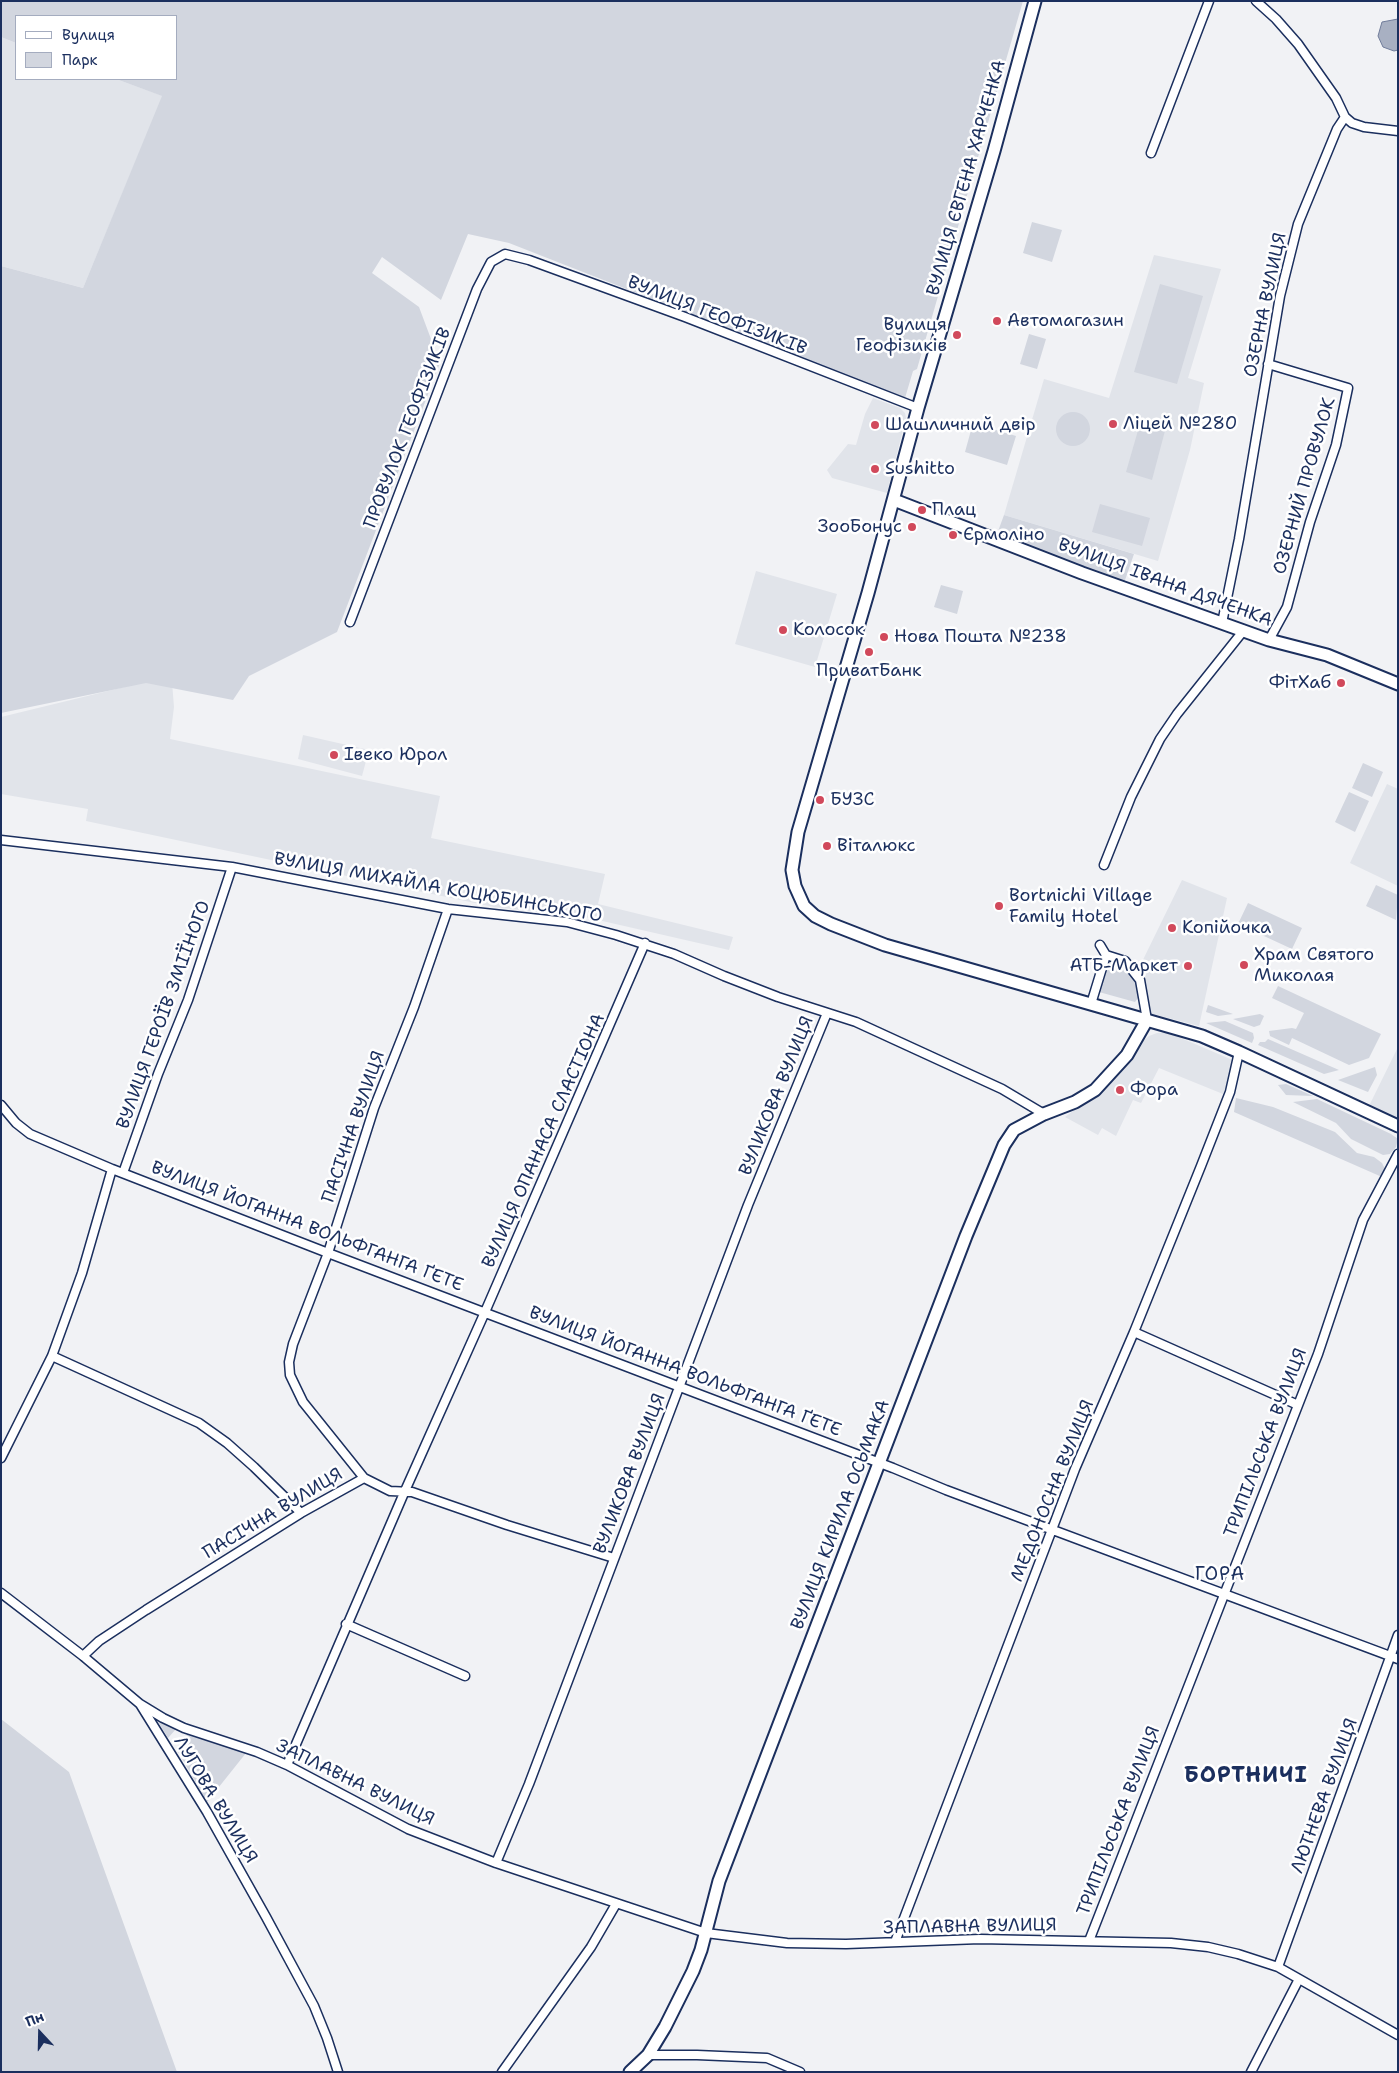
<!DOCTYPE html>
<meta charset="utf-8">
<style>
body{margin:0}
#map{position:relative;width:1399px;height:2073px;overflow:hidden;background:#f1f2f5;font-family:"Shantell Sans",sans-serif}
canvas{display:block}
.frame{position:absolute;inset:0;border:2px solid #1b2f5e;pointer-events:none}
.legend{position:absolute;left:15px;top:15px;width:162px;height:65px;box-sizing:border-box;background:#fff;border:1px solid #a4acbf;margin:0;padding:6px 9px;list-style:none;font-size:15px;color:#1b2f5e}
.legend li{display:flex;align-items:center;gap:10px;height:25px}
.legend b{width:25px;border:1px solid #a4acbf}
.north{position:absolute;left:15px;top:2008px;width:50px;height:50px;-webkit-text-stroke:4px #fff;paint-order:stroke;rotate:339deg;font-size:14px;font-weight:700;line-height:20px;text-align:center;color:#1b2f5e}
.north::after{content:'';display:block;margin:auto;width:18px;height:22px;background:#1b2f5e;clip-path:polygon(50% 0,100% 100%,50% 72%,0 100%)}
</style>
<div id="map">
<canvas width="1399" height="2073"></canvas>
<div class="frame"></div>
<ul class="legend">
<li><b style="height:6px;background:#fff"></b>Вулиця</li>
<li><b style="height:14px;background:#d2d6df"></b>Парк</li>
</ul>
<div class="north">Пн</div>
</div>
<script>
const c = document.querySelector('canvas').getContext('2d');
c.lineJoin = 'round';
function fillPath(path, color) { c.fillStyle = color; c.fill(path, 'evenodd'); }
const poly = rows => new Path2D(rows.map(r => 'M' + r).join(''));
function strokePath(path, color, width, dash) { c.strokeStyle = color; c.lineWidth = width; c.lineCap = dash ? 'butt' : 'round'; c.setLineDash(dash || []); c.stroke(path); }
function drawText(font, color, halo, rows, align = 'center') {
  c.font = font + ' "Shantell Sans",sans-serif'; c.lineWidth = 5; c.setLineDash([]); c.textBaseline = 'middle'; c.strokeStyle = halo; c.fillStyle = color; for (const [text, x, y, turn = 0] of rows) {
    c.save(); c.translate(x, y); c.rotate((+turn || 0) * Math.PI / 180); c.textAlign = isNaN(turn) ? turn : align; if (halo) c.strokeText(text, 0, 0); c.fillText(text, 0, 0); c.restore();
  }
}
fillPath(poly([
 [1,37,16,43,16,79,116,79,163,96,83,288,1,266],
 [1154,255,1221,269,1188,378,1204,383,1190,450,1158,561,1004,515,1044,379,1109,398],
 [873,398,900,408,905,413,906,418,887,493,832,478,827,470,848,444,856,445,865,414],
 [756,571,837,594,815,667,735,644],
 [153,680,172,682,174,707,170,739,440,796,431,838,605,874,598,904,733,937,729,950,585,917,494,907,86,821,88,809,1,794,1,717],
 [303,735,369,750,362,776,298,759],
 [1387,784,1398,789,1398,886,1350,863],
 [1182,880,1227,898,1199,1026,1149,1013,1143,978,1138,970],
 [1157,1033,1169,1033,1235,1061,1223,1094,1159,1068,1141,1103,1133,1100,1116,1136,1102,1128,1098,1135,1065,1117,1089,1099,1138,1045,1149,1036],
 [1398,1047,1398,1118,1369,1106]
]), '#e1e4ea');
fillPath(poly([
 [1,1,1023,1,917,369,913,371,905,398,509,243,468,234,441,300,382,257,372,273,419,307,440,363,337,632,249,676,233,700,146,683,1,713,1,266,83,288,162,96,116,79,176,79,176,16,16,16,16,43,1,37],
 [1032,222,1062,230,1052,262,1023,253],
 [1160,284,1203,296,1177,384,1134,372],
 [1029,334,1046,339,1037,369,1020,364],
 '1056 429a17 17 0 1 1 34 0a17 17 0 1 1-34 0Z',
 [1141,420,1166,427,1152,480,1126,472],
 [973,423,1016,436,1007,465,965,452],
 [1100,504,1150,518,1142,546,1092,532],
 [1004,515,1134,554,1124,583,997,534],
 [941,585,963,591,957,614,934,607],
 [1363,763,1383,772,1372,797,1352,788],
 [1349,792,1369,801,1355,832,1335,822],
 [1376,885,1398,895,1396,920,1366,906],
 [1248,903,1302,928,1292,949,1238,924],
 [1107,962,1120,964,1128,970,1137,986,1138,998,1135,1002,1099,992],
 [1278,986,1381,1034,1369,1058,1349,1065,1292,1038,1289,1045,1270,1036,1269,1031,1292,1028,1296,1029,1304,1013,1272,998],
 [1208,1005,1233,1014,1218,1016,1206,1012],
 [1260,1014,1264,1016,1260,1025,1254,1027,1233,1019],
 [1225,1021,1253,1033,1254,1038,1252,1043,1206,1023],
 [1268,1039,1339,1070,1324,1074,1258,1045,1260,1042,1265,1042],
 [1375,1067,1377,1075,1368,1092,1338,1080],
 [1286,1084,1313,1096,1286,1095,1278,1085],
 [1236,1098,1273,1107,1335,1132,1357,1153,1374,1157,1382,1163,1385,1169,1382,1177,1234,1112],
 [1317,1099,1391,1134,1398,1139,1396,1147,1390,1154,1383,1155,1351,1139,1336,1123,1293,1102],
 [1,1719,69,1772,177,2072,1,2072],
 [157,1720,176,1729,168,1738],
 [188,1734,246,1753,207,1802,176,1748]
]), '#d2d6df');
const water = poly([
 [1398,19,1398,50,1394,51,1383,47,1378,36,1382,22,1398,19]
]);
fillPath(water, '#a8b0c2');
strokePath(water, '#707c9a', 1);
const street = poly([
 [1345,117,1352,123,1364,127,1398,131],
 [1151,153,1209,1],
 [1268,364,1348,388,1336,445,1310,522,1287,607,1269,640],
 [350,622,477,289,491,262,505,254,529,260,685,317,918,408],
 [1222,623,1239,539,1280,296,1298,224,1337,129,1345,117,1336,98,1298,44,1276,19,1256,1],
 [1,840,232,867,448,909,567,922,616,935,674,954,724,976,778,997,856,1022,1002,1089,1044,1114],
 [1104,865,1131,797,1160,739,1177,714,1244,630],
 [448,909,414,1007,374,1108,328,1253,293,1344,289,1362,290,1375,303,1402,364,1478,390,1491,412,1492,507,1525,614,1558],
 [1106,955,1125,961,1140,980,1147,1020],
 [1091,1004,1106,955,1100,945],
 [1,1105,16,1123,30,1134,112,1169,328,1253,893,1468,946,1490,1398,1659],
 [123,1173,158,1074,188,1000,232,867],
 [1134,1332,1298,1405],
 [52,1356,199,1423,227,1443,254,1467,301,1513],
 [1,1458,52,1356,82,1273,112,1169],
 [1,1593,83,1656,140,1704,207,1812,266,1917,314,2006,327,2038,338,2072],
 [346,1624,465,1676],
 [83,1656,99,1641,146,1610,301,1513,364,1478],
 [140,1704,163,1718,184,1728,257,1752,287,1765,408,1829,496,1863,706,1933,787,1943,846,1944,980,1939,1171,1943,1208,1947,1238,1954,1278,1967,1398,2035],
 [287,1765,404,1493,485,1312,645,943],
 [496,1863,529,1784,748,1205,827,1013],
 [1089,1941,1318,1354,1363,1220,1398,1154],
 [895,1942,1075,1469,1134,1332,1201,1166,1230,1092,1239,1052],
 [1278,1967,1398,1635],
 [648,2055,697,2055,767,2058,800,2072],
 [502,2072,591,1947,616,1904],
 [1251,2072,1299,1979]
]);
const secondary = poly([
 [1035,1,994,151,918,408,868,593,798,832,792,870,795,886,804,906,815,916,831,924,885,945,1202,1036,1239,1052,1398,1126],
 [894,500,1082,573,1269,640,1327,655,1398,684],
 [630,2072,648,2055,665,2027,693,1971,701,1950,719,1881,966,1236,1004,1145,1014,1130,1044,1114,1075,1102,1095,1090,1127,1055,1147,1020]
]);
strokePath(street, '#1b2f5e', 11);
strokePath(secondary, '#1b2f5e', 15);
strokePath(street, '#fff', 8);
strokePath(secondary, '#fff', 11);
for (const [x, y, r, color] of [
 [997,321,5,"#d1495b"],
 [957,335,5,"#d1495b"],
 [1113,424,5,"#d1495b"],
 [875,425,5,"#d1495b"],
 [875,469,5,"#d1495b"],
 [922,510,5,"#d1495b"],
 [912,527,5,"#d1495b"],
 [953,535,5,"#d1495b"],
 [783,630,5,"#d1495b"],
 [884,637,5,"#d1495b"],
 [869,652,5,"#d1495b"],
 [1341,683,5,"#d1495b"],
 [334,755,5,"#d1495b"],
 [820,800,5,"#d1495b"],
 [827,846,5,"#d1495b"],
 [999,906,5,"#d1495b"],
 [1172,928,5,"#d1495b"],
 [1244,965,5,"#d1495b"],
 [1188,966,5,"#d1495b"],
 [1120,1090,5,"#d1495b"]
]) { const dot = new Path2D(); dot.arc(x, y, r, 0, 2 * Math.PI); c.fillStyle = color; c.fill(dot); strokePath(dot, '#fff', 2); }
drawText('18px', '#1b2f5e', '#fff', [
 ["ВУЛИЦЯ ЄВГЕНА ХАРЧЕНКА",967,178,-74],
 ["ОЗЕРНА ВУЛИЦЯ",1266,305,-78],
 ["ВУЛИЦЯ ГЕОФІЗИКІВ",717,316,21],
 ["ПРОВУЛОК ГЕОФІЗИКІВ",408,428,-69],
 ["ОЗЕРНИЙ ПРОВУЛОК",1305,486,-74],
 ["ВУЛИЦЯ ІВАНА ДЯЧЕНКА",1165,583,20],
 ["ВУЛИЦЯ МИХАЙЛА КОЦЮБИНСЬКОГО",438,888,10],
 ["ВУЛИЦЯ ГЕРОЇВ ЗМІЇНОГО",164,1015,-70],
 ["ВУЛИКОВА ВУЛИЦЯ",777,1096,-68],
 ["ПАСІЧНА ВУЛИЦЯ",354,1127,-71],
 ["ВУЛИЦЯ ОПАНАСА СЛАСТІОНА",544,1141,-66],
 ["ВУЛИЦЯ ЙОГАННА ВОЛЬФГАНГА ҐЕТЕ",307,1227,21],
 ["ВУЛИЦЯ ЙОГАННА ВОЛЬФГАНГА ҐЕТЕ",685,1372,21],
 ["ТРИПІЛЬСЬКА ВУЛИЦЯ",1266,1443,-69],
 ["ВУЛИКОВА ВУЛИЦЯ",630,1474,-69],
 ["МЕДОНОСНА ВУЛИЦЯ",1053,1491,-68],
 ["ПАСІЧНА ВУЛИЦЯ",273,1514,-31],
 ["ВУЛИЦЯ КИРИЛА ОСЬМАКА",841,1515,-69],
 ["ЗАПЛАВНА ВУЛИЦЯ",355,1783,26],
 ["ЛЮТНЕВА ВУЛИЦЯ",1325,1796,-70],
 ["ЛУГОВА ВУЛИЦЯ",215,1800,59],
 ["ТРИПІЛЬСЬКА ВУЛИЦЯ",1119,1821,-69],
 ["ЗАПЛАВНА ВУЛИЦЯ",970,1927,-1]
]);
drawText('18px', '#1b2f5e', '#fff', [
 ["Автомагазин",1007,321],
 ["Вулиця",947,325,"right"],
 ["Геофізиків",947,346,"right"],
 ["Ліцей №280",1123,424],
 ["Шашличний двір",885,425],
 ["Sushitto",885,469],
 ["Плац",932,510],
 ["ЗооБонус",902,527,"right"],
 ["Єрмоліно",963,535],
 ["Колосок",793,630],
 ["Нова Пошта №238",894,637],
 ["ПриватБанк",869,671,"center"],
 ["ФітХаб",1331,683,"right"],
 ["Івеко Юрол",344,755],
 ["БУЗС",830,800],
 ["Віталюкс",837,846],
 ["Bortnichi Village",1009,896],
 ["Family Hotel",1009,917],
 ["Копійочка",1182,928],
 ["Храм Святого",1254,955],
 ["Миколая",1254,976],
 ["АТБ-Маркет",1178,966,"right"],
 ["Фора",1130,1090]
], 'left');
c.letterSpacing = '1px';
drawText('19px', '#1b2f5e', '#fff', [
 ["ГОРА",1220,1575]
]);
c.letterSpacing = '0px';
c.letterSpacing = '1px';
drawText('bold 22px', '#1b2f5e', '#fff', [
 ["БОРТНИЧІ",1246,1776]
]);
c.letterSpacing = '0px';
</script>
